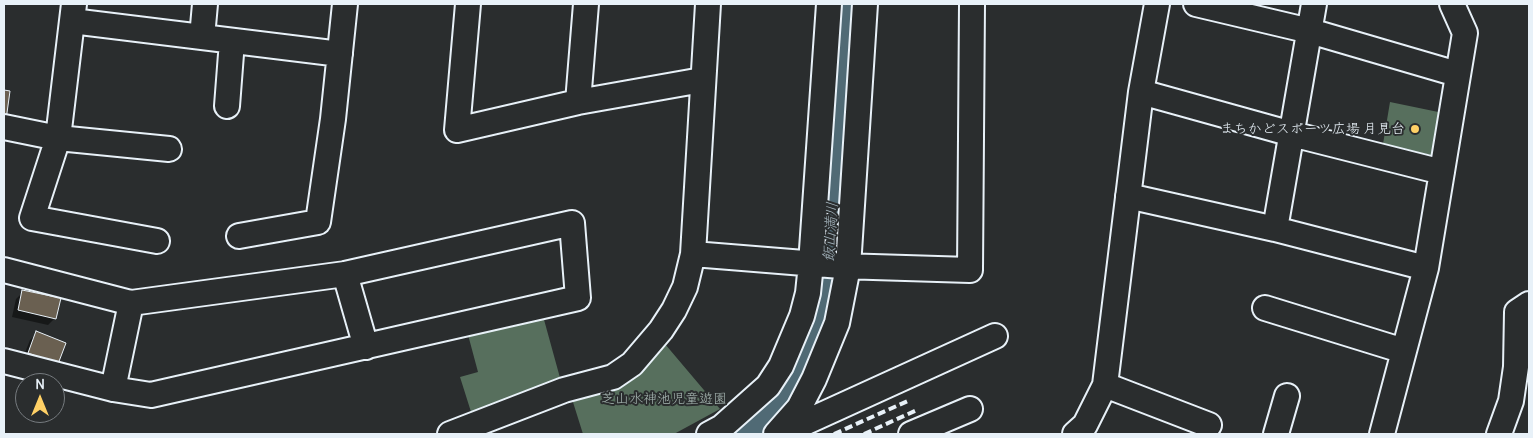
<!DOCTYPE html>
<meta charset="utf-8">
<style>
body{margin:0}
#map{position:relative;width:1533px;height:438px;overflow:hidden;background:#2a2d2e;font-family:Delius,sans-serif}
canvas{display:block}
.frame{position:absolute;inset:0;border:5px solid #e8f1f8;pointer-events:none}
.north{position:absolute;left:15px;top:373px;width:50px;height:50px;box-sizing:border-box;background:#2a2d2e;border:1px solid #767b7f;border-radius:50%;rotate:0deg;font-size:14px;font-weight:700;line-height:20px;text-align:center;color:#e8f1f8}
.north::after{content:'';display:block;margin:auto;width:18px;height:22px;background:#ffd166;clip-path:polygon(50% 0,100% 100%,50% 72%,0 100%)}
</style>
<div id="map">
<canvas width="1533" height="438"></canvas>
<div class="frame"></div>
<div class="north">N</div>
</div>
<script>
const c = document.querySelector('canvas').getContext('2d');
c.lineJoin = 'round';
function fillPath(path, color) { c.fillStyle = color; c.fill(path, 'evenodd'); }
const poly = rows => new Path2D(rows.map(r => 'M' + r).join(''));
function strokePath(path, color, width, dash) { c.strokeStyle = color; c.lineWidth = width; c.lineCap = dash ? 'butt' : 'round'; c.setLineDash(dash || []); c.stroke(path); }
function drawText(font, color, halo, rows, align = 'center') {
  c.font = font + ' Delius,"Klee One",sans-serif'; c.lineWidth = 4; c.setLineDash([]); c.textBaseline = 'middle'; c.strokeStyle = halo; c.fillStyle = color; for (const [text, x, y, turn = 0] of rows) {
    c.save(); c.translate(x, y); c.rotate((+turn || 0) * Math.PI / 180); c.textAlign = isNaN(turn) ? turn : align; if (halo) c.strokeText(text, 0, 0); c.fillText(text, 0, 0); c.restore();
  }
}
fillPath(poly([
 [1390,102,1448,114,1439,157,1383,144],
 [543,316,562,385,472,415,460,377,478,372,467,331],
 [665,344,720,409,674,434,583,434,572,399,656,351]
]), '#576f5d');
fillPath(poly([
 [23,292,55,318,48,325,12,317,16,299],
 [37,333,50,371,22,360,30,340]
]), '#0007');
strokePath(poly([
 [742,434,759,422,780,400,809,348,820,321,829,268,846,4]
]), '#506a75', 40);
const building = poly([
 [4,90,10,91,6,120,4,119,4,90],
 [22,290,61,298,56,319,18,310,22,290],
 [36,331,66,343,58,364,28,353,36,331]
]);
fillPath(building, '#6a6051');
strokePath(building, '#e8f1f8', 1);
const minor = poly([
 [74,4,58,138,32,218,157,241],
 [468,4,457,130,578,102,702,80],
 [1196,4,1310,31,1457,74],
 [72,21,340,54],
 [202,37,205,4],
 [1141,92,1292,134,1442,172],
 [578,102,586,4],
 [227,106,232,41],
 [4,127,58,138,169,149],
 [1128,196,1275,229,1426,268],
 [1275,229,1314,4],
 [239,236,318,222,333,119,345,4],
 [693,254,841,266,970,270,972,4],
 [4,270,131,303,345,274,572,223,578,298,151,395,113,389,4,361],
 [345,274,366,347],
 [1265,308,1404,351],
 [1105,385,1209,425],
 [113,389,131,303],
 [450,434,564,390,613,377,632,364,661,330,674,310,685,287,693,254,708,4],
 [709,434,722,427,768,386,781,366,802,316,808,293,811,264,829,4],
 [776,434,799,408,814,379,837,323,848,267,865,4],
 [780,434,995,336],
 [911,434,970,409],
 [1075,434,1085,425,1105,385,1141,92,1157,4],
 [1276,434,1287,396],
 [1382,434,1426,268,1465,33,1452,4],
 [1499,434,1511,401,1516,367,1517,312,1529,304]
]);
strokePath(minor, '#e8f1f8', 28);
strokePath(minor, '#2a2d2e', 24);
strokePath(poly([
 [834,434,910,400],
 [864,434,917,410]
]), '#e8f1f8', 4, [8, 4]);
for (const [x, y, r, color] of [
 [1415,129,5,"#ffd166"]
]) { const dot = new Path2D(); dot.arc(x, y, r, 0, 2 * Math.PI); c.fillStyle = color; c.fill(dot); strokePath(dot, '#2a2d2e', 2); }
drawText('14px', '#e8f1f8', '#2a2d2e', [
 ["まちかどスポーツ広場 月見台",1405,129]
], 'right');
drawText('14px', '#a7b6b2', '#2a2d2e', [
 ["芝山水神池児童遊園",664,399]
]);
drawText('italic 15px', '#a4b4bd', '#2a2d2e', [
 ["飯山満川",831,232,-86]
]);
</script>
